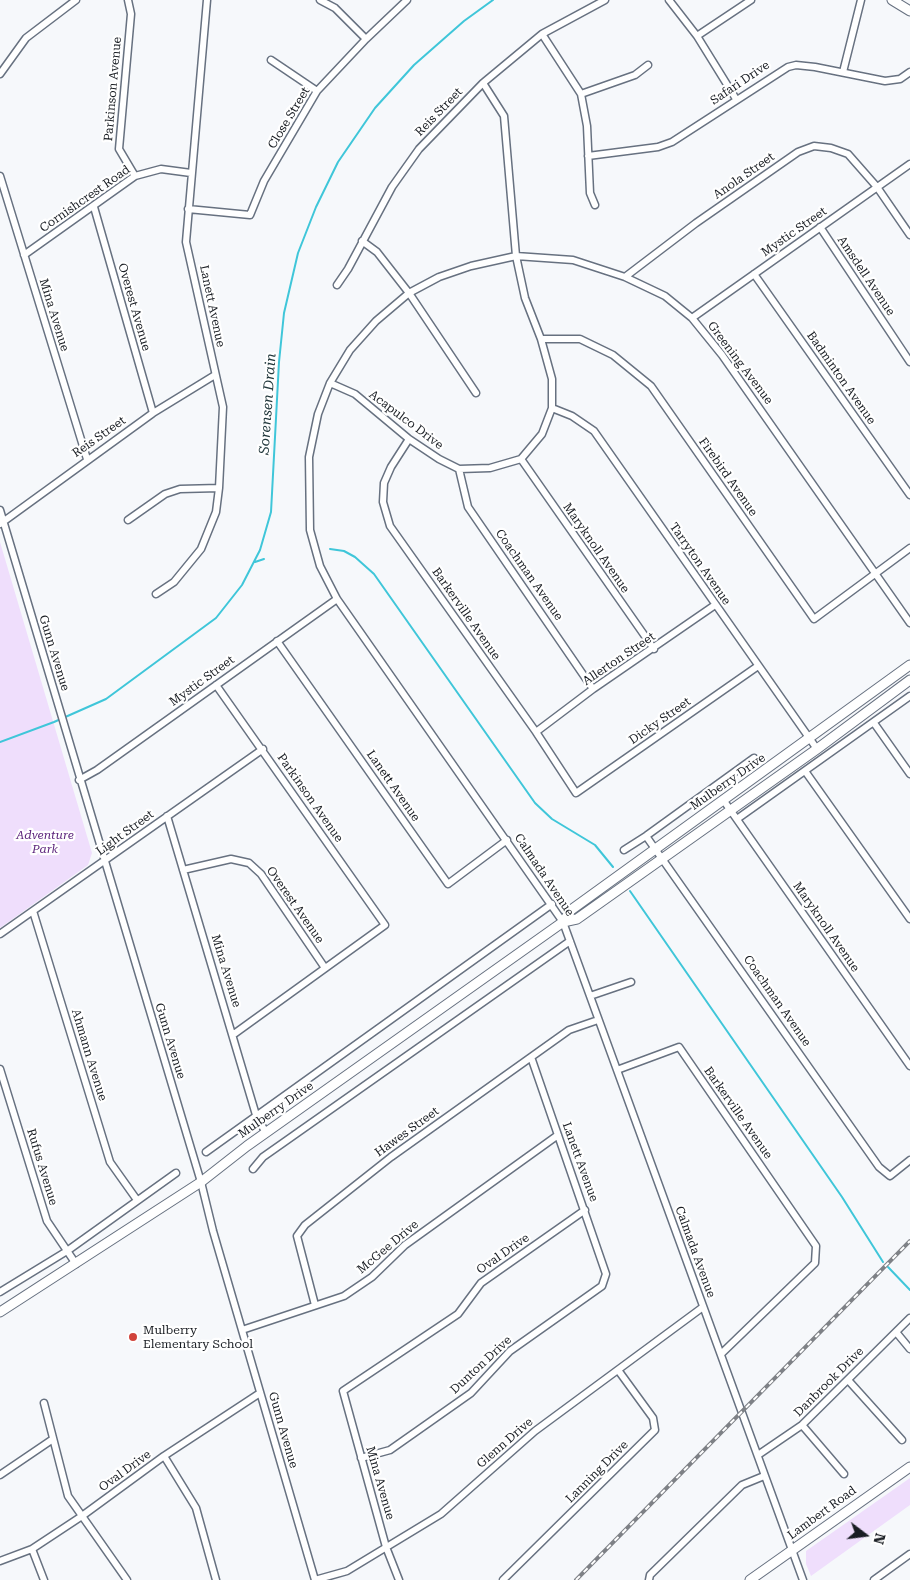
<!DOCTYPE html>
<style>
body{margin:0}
#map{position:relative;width:910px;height:1580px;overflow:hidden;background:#f6f8fb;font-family:"Roboto Serif",serif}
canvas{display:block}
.north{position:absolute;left:840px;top:1510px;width:50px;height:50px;-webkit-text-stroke:4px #fff;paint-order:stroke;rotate:105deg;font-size:14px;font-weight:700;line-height:20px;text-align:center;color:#191d23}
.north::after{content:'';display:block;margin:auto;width:18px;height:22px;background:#191d23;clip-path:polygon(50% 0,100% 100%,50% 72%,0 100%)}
</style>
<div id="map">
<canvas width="910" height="1580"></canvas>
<div class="north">N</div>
</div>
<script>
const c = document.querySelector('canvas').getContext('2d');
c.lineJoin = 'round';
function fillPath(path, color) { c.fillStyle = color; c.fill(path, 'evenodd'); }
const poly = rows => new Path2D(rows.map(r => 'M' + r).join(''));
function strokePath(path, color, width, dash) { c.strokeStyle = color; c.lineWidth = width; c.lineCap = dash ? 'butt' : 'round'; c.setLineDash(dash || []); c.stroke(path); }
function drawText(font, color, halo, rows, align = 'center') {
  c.font = font + ' "Roboto Serif",serif'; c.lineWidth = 4.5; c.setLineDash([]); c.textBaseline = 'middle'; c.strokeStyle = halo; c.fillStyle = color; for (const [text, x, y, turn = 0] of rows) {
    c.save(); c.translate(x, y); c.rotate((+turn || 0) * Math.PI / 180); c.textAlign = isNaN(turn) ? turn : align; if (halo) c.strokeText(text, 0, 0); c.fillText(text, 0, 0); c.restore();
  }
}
fillPath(poly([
 [0,542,92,853,88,865,0,928],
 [910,1478,910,1505,811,1576,806,1564,806,1551]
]), '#efdefc');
strokePath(poly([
 [330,549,344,551,355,557,374,574,535,803,552,819,595,845,613,867],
 [255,562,264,559],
 [0,742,54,722,106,699,216,618,242,585,260,550,271,512,279,362,284,313,298,253,316,207,338,162,375,108,414,65,464,21,493,0],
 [630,891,842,1197,883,1262],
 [888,1267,910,1290]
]), '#3fc6d9', 2);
const minor = poly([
 [128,0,131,14,119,149,135,176],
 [320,0,335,8,366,39],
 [669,0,697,36,736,99],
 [542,34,581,94,587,126,590,193,595,205],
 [697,36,751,0],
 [271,60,317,91],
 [843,72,861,0],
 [0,74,26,38,76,0],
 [581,94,635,75,648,65],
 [588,156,658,147,672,142,788,67,796,65,815,67,885,81,900,79,910,72],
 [0,176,87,459],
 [94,207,153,413],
 [188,209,250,215,264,181,317,91,366,39,407,0],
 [820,227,910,362],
 [362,241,377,252,409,293,476,393],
 [24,255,135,176,161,169,191,173],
 [754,274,910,495],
 [625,277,696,223,798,152,814,146,831,148,848,154,877,187,910,235],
 [337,285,348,269,392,187,419,149,483,83,542,34,605,0],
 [692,318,910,164],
 [541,339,580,339,613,355,651,386,814,619,910,548],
 [330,383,355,394,409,439,439,459,459,469,490,468,521,459,542,434,552,408,552,379,541,339,525,298,516,256,504,116,483,83],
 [552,408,572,416,594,431,817,749],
 [409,439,391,467,384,483,383,502,390,526,536,732,576,793,758,666],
 [521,459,654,649],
 [459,469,468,507,593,689],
 [0,510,201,1182,213,1231,315,1580],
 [128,520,165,494,180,489,219,488],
 [0,524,153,413,215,375],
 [156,594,174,582,201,549,216,512,219,488,223,407,186,242,207,0],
 [277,641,448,884,507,840],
 [216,685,385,925,234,1034],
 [874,723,910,774],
 [536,732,593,689,715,605],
 [805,771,910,919],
 [79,780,97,770,337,599],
 [724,801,910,1066],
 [167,816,256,1115,266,1133],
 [737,819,910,696],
 [646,836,879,1167,890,1176,910,1160],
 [624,850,646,836,754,758],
 [183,870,231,859,249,863,261,874,325,968],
 [33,911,110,1162,137,1200],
 [0,934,263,749],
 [590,996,631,982],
 [0,1069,47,1221,76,1264],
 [617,1070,679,1047,816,1246,815,1263,721,1354],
 [206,1152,552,904],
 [253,1169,263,1157,570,941],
 [0,1292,67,1251,176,1173],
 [315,1305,297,1236,305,1225,391,1157,569,1030,598,1020],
 [242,1330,344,1296,372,1277,405,1245,558,1135],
 [896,1332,910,1349],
 [848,1380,902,1440],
 [44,1403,68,1496,127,1580],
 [802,1425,844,1474],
 [758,1455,802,1425,910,1318],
 [164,1456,196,1508,216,1580],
 [361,1458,390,1450,471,1393,510,1351,602,1286,606,1274,531,1057],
 [0,1475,53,1439],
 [32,1549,44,1580],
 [0,1561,32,1549,82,1516,164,1456,260,1393],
 [315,1580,347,1571,441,1514,535,1431,703,1307],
 [399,1580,386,1547,343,1391,458,1314,481,1283,585,1210],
 [503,1580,655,1430,653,1418,618,1370],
 [649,1580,650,1575,742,1485,764,1476],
 [803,1580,563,922,337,599,320,566,310,530,309,457,318,414,330,383,350,350,376,321,409,293,439,277,471,266,516,256,573,260,625,277,665,296,692,318,722,355,910,623],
 [874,1580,910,1554]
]);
const major = poly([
 [892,0,910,11],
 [563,922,577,919,817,749,910,680],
 [0,1312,201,1182,247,1146,563,922,571,910,910,665],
 [750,1580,910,1467]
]);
strokePath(minor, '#677180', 9);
strokePath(major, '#677180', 11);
strokePath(minor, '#fff', 6);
strokePath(major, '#fff', 9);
const rail = poly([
 [576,1580,910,1241]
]);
strokePath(rail, '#7e8186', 4);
strokePath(rail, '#fff', 2, [5.5]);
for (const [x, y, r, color] of [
 [133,1337,5,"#d1433b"]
]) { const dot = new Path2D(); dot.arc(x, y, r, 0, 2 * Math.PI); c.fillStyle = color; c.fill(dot); strokePath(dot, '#fff', 2); }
drawText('12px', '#191d23', '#fff', [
 ["Safari Drive",740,83,-34],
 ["Parkinson Avenue",113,89,-85],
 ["Reis Street",439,112,-46],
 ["Close Street",289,118,-59],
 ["Anola Street",744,176,-35],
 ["Cornishcrest Road",85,199,-35],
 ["Mystic Street",794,232,-35],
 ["Amsdell Avenue",866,276,56],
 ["Lanett Avenue",212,306,78],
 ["Overest Avenue",134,307,74],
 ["Mina Avenue",54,315,73],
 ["Greening Avenue",740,363,53],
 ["Badminton Avenue",841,378,55],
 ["Acapulco Drive",406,420,37],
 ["Reis Street",99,437,-35],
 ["Firebird Avenue",728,477,55],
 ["Maryknoll Avenue",596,548,55],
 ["Tarryton Avenue",700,564,55],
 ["Coachman Avenue",529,575,55],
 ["Barkerville Avenue",466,614,55],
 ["Gunn Avenue",54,653,73],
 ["Allerton Street",619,659,-34],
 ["Mystic Street",202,681,-36],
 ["Dicky Street",660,721,-35],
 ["Mulberry Drive",728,782,-35],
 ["Lanett Avenue",393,786,55],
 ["Parkinson Avenue",310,798,55],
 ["Light Street",125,833,-36],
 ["Calmada Avenue",544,875,56],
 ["Overest Avenue",295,905,55],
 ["Maryknoll Avenue",826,927,55],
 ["Mina Avenue",226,971,73],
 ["Coachman Avenue",777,1001,55],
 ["Gunn Avenue",170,1041,73],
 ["Ahmann Avenue",89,1055,73],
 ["Mulberry Drive",276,1110,-35],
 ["Barkerville Avenue",738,1113,55],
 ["Hawes Street",407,1132,-36],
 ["Lanett Avenue",580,1162,70],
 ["Rufus Avenue",42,1167,73],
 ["McGee Drive",388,1247,-40],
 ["Calmada Avenue",695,1252,70],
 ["Oval Drive",503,1254,-35],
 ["Dunton Drive",481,1365,-43],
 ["Danbrook Drive",829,1382,-45],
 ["Gunn Avenue",283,1430,74],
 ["Glenn Drive",505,1443,-41],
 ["Oval Drive",125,1471,-36],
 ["Lanning Drive",597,1472,-45],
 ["Mina Avenue",380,1483,74],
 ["Lambert Road",822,1513,-36]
]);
drawText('italic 12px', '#5c247c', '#fff', [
 ["Adventure",45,835],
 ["Park",45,849]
]);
drawText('12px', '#191d23', '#fff', [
 ["Mulberry",143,1330],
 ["Elementary School",143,1344]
], 'left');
drawText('italic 14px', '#22383c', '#fff', [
 ["Sorensen Drain",268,404,-86]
]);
</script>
